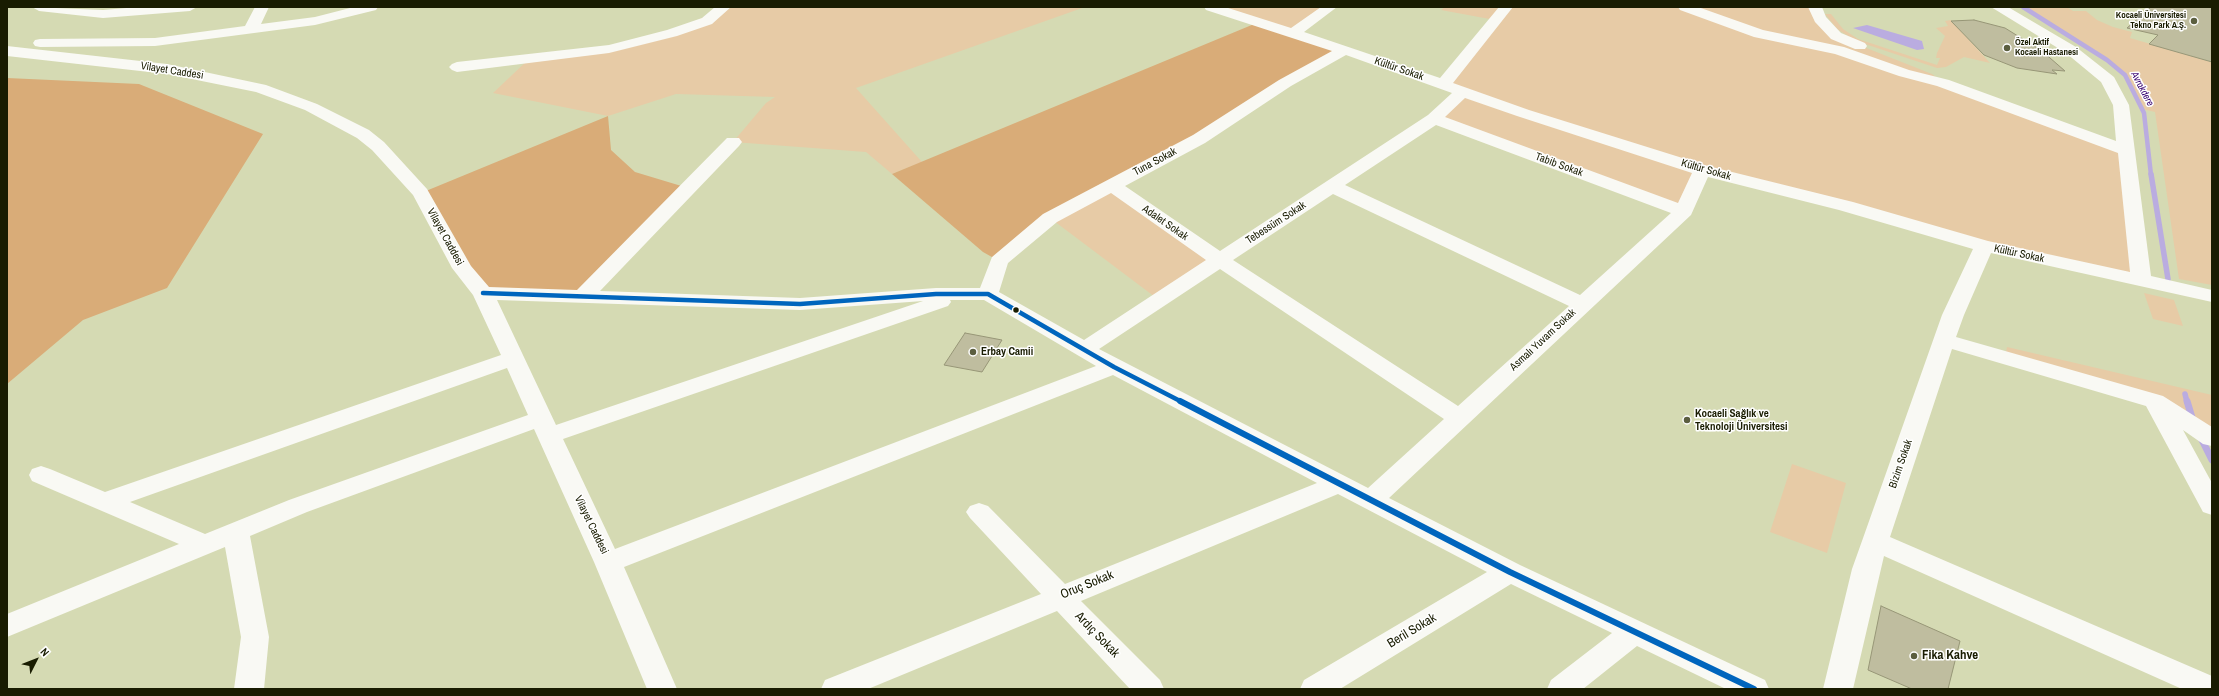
<!DOCTYPE html>
<meta charset="utf-8">
<style>
body{margin:0}
#map{position:relative;width:2219px;height:696px;overflow:hidden;background:#d5dab3;font-family:"Archivo Narrow",sans-serif}
canvas{display:block}
.frame{position:absolute;inset:0;border:8px solid #191c01;pointer-events:none}
.north{position:absolute;left:16px;top:640px;width:40px;height:40px;-webkit-text-stroke:3px #fff;paint-order:stroke;rotate:48deg;font-size:11px;font-weight:700;line-height:16px;text-align:center;color:#191c01}
.north::after{content:'';display:block;margin:auto;width:14px;height:18px;background:#191c01;clip-path:polygon(50% 0,100% 100%,50% 72%,0 100%)}
</style>
<div id="map">
<canvas width="2219" height="696"></canvas>
<div class="frame"></div>
<div class="north">N</div>
</div>
<script>
const c = document.querySelector('canvas').getContext('2d');
c.lineJoin = 'round';
function fillPath(path, color) { c.fillStyle = color; c.fill(path, 'evenodd'); }
const poly = rows => new Path2D(rows.map(r => 'M' + r).join(''));
function strokePath(path, color, width, dash) { c.strokeStyle = color; c.lineWidth = width; c.lineCap = dash ? 'butt' : 'round'; c.setLineDash(dash || []); c.stroke(path); }
function drawText(font, color, halo, rows, align = 'center') {
  c.font = font + ' "Archivo Narrow",sans-serif'; c.lineWidth = 3; c.setLineDash([]); c.textBaseline = 'middle'; c.strokeStyle = halo; c.fillStyle = color; for (const [text, x, y, turn = 0] of rows) {
    c.save(); c.translate(x, y); c.rotate((+turn || 0) * Math.PI / 180); c.textAlign = isNaN(turn) ? turn : align; if (halo) c.strokeText(text, 0, 0); c.fillText(text, 0, 0); c.restore();
  }
}
fillPath(poly([
 [724,7,998,8,1085,7,856,88,922,162,892,174,866,152,733,142,766,103,775,97,676,94,608,116,493,93,530,58,609,49,672,33],
 [1211,7,1330,7,1293,33],
 [1445,7,1815,7,1836,36,1932,74,1943,83,2126,150,2141,281,1703,170,1684,211,1434,119,1462,91,1443,84,1495,20,1441,10],
 [2023,7,2067,7,2073,11,2086,11,2097,20,2113,27,2132,32,2130,38,2212,62,2212,285,2179,279,2155,112,2142,109,2125,75,2107,60],
 [1825,14,1831,14,1843,29,1858,39,1937,65,1940,58,1936,58,1937,53,1945,36,1936,28,1948,26,1945,21,1951,20,1990,63,1964,57,1946,67,1937,68,1856,41,1837,29],
 [1112,185,1219,260,1159,300,1050,218],
 [2144,293,2174,300,2183,326,2153,319],
 [2007,347,2212,395,2212,438,2155,401,2005,358],
 [1792,464,1846,483,1827,553,1770,532]
]), '#e7cba6');
fillPath(poly([
 [1259,22,1345,50,1050,218,999,261,983,252,892,174],
 [7,78,139,84,263,134,167,288,83,320,7,384],
 [608,116,611,150,635,172,688,188,582,297,483,293,421,193]
]), '#d9ac78');
fillPath(poly([
 [1867,25,1922,41,1924,49,1917,50,1853,28]
]), '#baace0');
strokePath(poly([
 [2023,7,2107,60,2125,75,2144,113,2151,175]
]), '#baace0', 4.5);
strokePath(poly([
 [2151,174,2168,279],
 [2185,394,2187,402]
]), '#baace0', 5.5);
strokePath(poly([
 [2187,401,2193,421],
 [2201,438,2212,460]
]), '#baace0', 7);
const building = poly([
 [2151,7,2212,7,2212,62,2149,44,2158,35,2127,28,2151,7],
 [1974,20,2005,28,2042,51,2065,71,2052,70,2057,74,2017,68,1984,55,1951,21,1974,20],
 [965,333,1002,340,982,372,944,365,965,333],
 [1881,606,1960,641,1948,689,1912,689,1868,670,1881,606]
]);
fillPath(building, '#bfbd9f');
strokePath(building, '#979677', 1);
fillPath(poly([
 [32,7,103,10,138,7,197,7,190,11,103,18,39,11,32,7],
 [255,7,269,7,261,24,315,17,354,7,378,7,376,10,315,25,155,46,40,47,35,46,33,43,35,40,40,39,155,38,245,26,255,7],
 [715,7,731,7,712,24,677,36,609,53,457,72,452,70,449,67,452,64,457,62,609,45,667,30,702,18,715,7],
 [1204,7,1225,7,1291,28,1321,7,1337,7,1304,32,1440,78,1499,7,1513,7,1453,83,1529,110,1708,166,1853,202,1988,241,2130,272,2118,153,1937,86,1899,76,1835,54,1754,37,1680,10,1678,7,1698,7,1763,30,1844,47,1909,70,1949,80,2116,141,2113,105,2101,82,2066,53,1991,7,2008,7,2076,47,2114,77,2129,105,2151,276,2212,290,2212,302,1991,253,1964,315,1956,337,2163,396,2212,427,2212,446,2203,444,2183,430,2212,483,2212,515,2203,512,2146,406,1952,349,1890,537,2212,676,2212,689,2182,689,1884,556,1853,689,1823,689,1852,569,1862,541,1942,315,1973,249,1839,210,1708,177,1691,215,1389,498,1520,565,1765,680,1769,689,1726,689,1637,646,1583,689,1547,689,1551,680,1612,633,1511,584,1340,689,1300,689,1304,680,1487,572,1338,494,1081,601,1160,680,1164,689,1130,689,1057,611,868,689,821,689,825,680,1041,594,970,518,966,512,970,506,979,503,988,506,1065,584,1317,483,1113,375,624,567,677,689,647,689,594,562,534,429,307,512,250,536,269,637,264,689,234,689,241,637,225,547,7,637,7,614,179,544,32,481,29,475,32,469,41,466,50,469,105,492,501,355,473,295,452,268,413,195,372,150,357,138,305,110,256,92,167,74,7,56,7,46,167,64,266,85,317,104,369,130,384,142,427,189,471,266,489,287,577,290,727,138,739,138,742,142,739,146,600,291,800,298,936,288,980,288,992,257,1043,214,1193,135,1279,80,1332,51,1206,10,1204,7],
 [1346,55,1452,93,1428,115,1220,251,1125,186,1205,143,1291,86,1346,55],
 [1465,98,1517,116,1692,173,1678,203,1445,117,1465,98],
 [1436,125,1671,213,1580,295,1345,185,1436,125],
 [1111,193,1206,260,1084,340,999,292,1008,263,1057,222,1111,193],
 [1333,194,1569,306,1458,406,1233,260,1333,194],
 [1220,269,1444,419,1368,488,1099,349,1220,269],
 [497,300,800,310,923,301,556,425,497,300],
 [950,300,984,300,1096,366,615,549,563,439,948,306,951,302,950,300],
 [507,368,528,415,289,500,205,534,130,502,507,368],
 [1808,7,1822,7,1826,17,1841,33,1865,43,1867,46,1865,49,1855,49,1831,39,1815,22,1808,7]
]), '#f9f9f4');
strokePath(poly([
 [483,293,800,304,936,294,988,294,1114,367,1182,402]
]), '#0065bd', 4.5);
strokePath(poly([
 [1180,401,1510,572,1754,689]
]), '#0065bd', 6);
for (const [x, y, r, color] of [
 [2194,21,4,"#5b5e3f"],
 [2007,48,4,"#5b5e3f"],
 [1016,310,3.5,"#191c01"],
 [973,352,4,"#5b5e3f"],
 [1687,420,4,"#5b5e3f"],
 [1914,656,4,"#5b5e3f"]
]) { const dot = new Path2D(); dot.arc(x, y, r, 0, 2 * Math.PI); c.fillStyle = color; c.fill(dot); strokePath(dot, '#fff', 1.5); }
drawText('bold 9px', '#191c01', '#fff', [
 ["Kocaeli Üniversitesi",2186,16],
 ["Tekno Park A.Ş.",2186,26],
 ["Özel Aktif",2015,43,"left"],
 ["Kocaeli Hastanesi",2015,53,"left"]
], 'right');
drawText('italic 10px', '#350070', '#fff', [
 ["Avrakdere",2142,89,62]
]);
drawText('11px', '#191c01', '#fff', [
 ["Kültür Sokak",1399,69,19],
 ["Vilayet Caddesi",172,71,9],
 ["Tuna Sokak",1155,162,-28],
 ["Tabib Sokak",1559,165,20],
 ["Kültür Sokak",1706,170,16],
 ["Adalet Sokak",1165,223,35],
 ["Tebessüm Sokak",1276,223,-33],
 ["Vilayet Caddesi",445,237,61],
 ["Kültür Sokak",2019,254,12],
 ["Asmalı Yuvam Sokak",1543,340,-43],
 ["Bizim Sokak",1901,464,-71],
 ["Vilayet Caddesi",591,525,64]
]);
drawText('bold 11px', '#191c01', '#fff', [
 ["Erbay Camii",981,352],
 ["Kocaeli Sağlık ve",1695,414],
 ["Teknoloji Üniversitesi",1695,427]
], 'left');
drawText('13px', '#191c01', '#fff', [
 ["Oruç Sokak",1087,585,-22],
 ["Beril Sokak",1412,631,-31],
 ["Ardıç Sokak",1097,635,46]
]);
drawText('bold 13px', '#191c01', '#fff', [
 ["Fika Kahve",1922,656]
], 'left');
</script>
